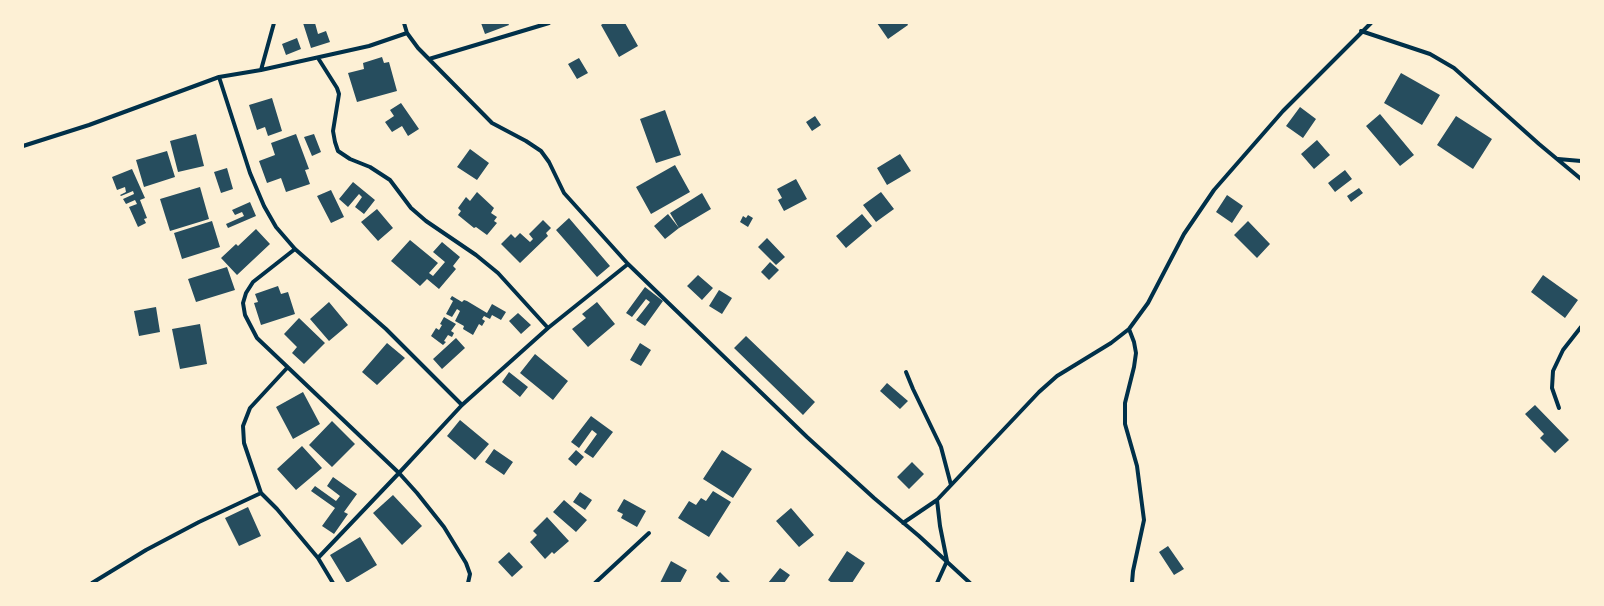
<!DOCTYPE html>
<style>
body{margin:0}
#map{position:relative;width:1604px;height:606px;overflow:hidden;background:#fdf0d5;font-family:Karla,sans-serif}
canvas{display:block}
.frame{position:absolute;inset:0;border:24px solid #fdf0d5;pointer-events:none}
</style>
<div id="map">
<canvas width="1604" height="606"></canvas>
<div class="frame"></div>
</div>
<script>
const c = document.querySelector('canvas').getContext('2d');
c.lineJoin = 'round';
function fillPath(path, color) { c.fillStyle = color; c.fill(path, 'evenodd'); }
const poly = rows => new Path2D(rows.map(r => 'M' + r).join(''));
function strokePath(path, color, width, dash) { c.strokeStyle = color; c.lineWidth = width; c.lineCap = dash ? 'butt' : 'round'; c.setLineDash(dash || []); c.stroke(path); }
fillPath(poly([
 [303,23,315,23,318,34,326,31,330,42,311,48],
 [481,23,508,23,509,25,485,34],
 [604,23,625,23,638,46,619,57,601,25],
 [877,23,907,23,908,25,888,39],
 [297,38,301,49,286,55,282,44],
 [382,57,384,63,389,62,397,91,357,102,348,73,364,69,363,63],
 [579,58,588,73,577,79,568,64],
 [1401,73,1440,95,1422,125,1384,103],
 [272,98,282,131,268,136,265,127,257,130,249,105],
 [401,103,419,129,408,136,402,126,392,132,385,122,394,116,390,110],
 [1300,107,1316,119,1303,138,1286,126],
 [665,110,681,155,656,163,640,119],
 [1380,114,1414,155,1400,166,1366,126],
 [815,116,821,125,812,131,806,122],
 [1456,116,1492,139,1473,169,1437,145],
 [196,134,204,166,178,172,170,141],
 [296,134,309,169,305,170,310,184,286,192,281,178,267,183,259,161,275,155,271,143],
 [314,134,321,152,312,156,304,137],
 [1317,140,1330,155,1314,169,1301,154],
 [470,149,489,163,477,180,457,167],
 [167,151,175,177,144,187,136,160],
 [900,154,911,171,887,185,877,168],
 [675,165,690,192,651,214,636,187],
 [227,168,233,189,221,193,214,172],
 [132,169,145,198,140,200,147,218,144,219,146,223,138,227,129,207,137,204,135,200,126,204,123,199,134,194,133,191,121,196,120,195,126,192,125,187,117,190,112,177],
 [1345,170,1352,179,1335,192,1328,183],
 [796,179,807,199,784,211,778,200,782,198,777,189],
 [353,182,375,200,364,214,355,207,362,197,359,194,348,207,339,199],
 [200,187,209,219,170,231,160,199],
 [1359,188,1363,193,1351,202,1347,196],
 [331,190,344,217,331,223,317,196],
 [477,192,494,208,491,213,497,217,494,221,497,223,487,235,476,227,474,228,458,215,461,211,458,208,466,197,470,201],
 [881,192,894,209,876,222,863,205],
 [702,193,711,209,679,228,670,213],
 [1227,195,1243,206,1232,223,1216,212],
 [250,202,256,216,228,228,226,224,244,216,242,212,235,215,232,210],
 [377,209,393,228,378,241,361,222],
 [668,214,679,228,665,239,654,226],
 [862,214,872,226,846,248,836,236],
 [748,215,753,218,748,227,740,222,743,216,746,218],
 [569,218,610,266,597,277,556,230],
 [543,220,551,228,546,233,548,236,520,263,501,244,511,234,515,238,520,233,530,242,533,239,529,234],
 [212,221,220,247,182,259,174,233],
 [1248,221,1270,244,1257,258,1234,235],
 [256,229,270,244,237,275,221,258,236,244,238,246],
 [767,238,785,257,776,265,758,247],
 [410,240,438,263,429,273,433,276,445,262,433,252,442,242,460,257,453,266,456,269,439,289,427,279,420,286,391,261],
 [770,262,779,270,769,280,761,272],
 [227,267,235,290,196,302,188,279],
 [698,275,713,288,702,300,687,286],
 [1543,275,1578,300,1565,318,1531,292],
 [278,286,281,294,288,292,295,314,261,325,254,303,258,302,255,294],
 [645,287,663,301,645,326,636,320,650,302,646,299,632,317,626,313],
 [719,290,732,298,722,314,709,306],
 [452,296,462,302,464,300,467,301,487,313,492,304,506,312,501,320,492,315,490,319,484,316,482,319,485,321,482,326,479,324,473,335,463,329,464,326,455,321,460,311,457,309,452,317,446,314,453,301,450,299],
 [329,302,348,325,329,341,310,319],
 [597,302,615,324,588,347,572,329,586,318,582,314],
 [156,307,160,332,139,336,134,311],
 [518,313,531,325,521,334,509,321],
 [444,317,456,324,451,331,454,333,452,337,448,335,444,341,446,342,443,345,431,336,436,328,439,330,442,325,440,324],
 [299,318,325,343,304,364,292,353,297,347,284,334],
 [200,324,207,364,180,369,172,329],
 [746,336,815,402,803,415,734,348],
 [456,338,465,348,442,369,433,359],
 [387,343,405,358,377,385,362,372],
 [640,343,651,350,641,366,630,360],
 [535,354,568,381,553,400,520,373],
 [509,372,528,387,520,397,502,382],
 [887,383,908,401,900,409,880,391],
 [303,392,320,424,293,439,276,407],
 [1535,405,1569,440,1555,453,1540,438,1544,434,1525,414],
 [591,416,613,432,593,458,584,452,597,434,592,430,579,448,571,442],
 [460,420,489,444,475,460,447,436],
 [332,421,355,444,332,467,309,445],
 [302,446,322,468,296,490,277,469],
 [494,449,513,462,504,475,485,462],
 [576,450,584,457,576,466,568,459],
 [722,450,752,469,733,498,703,479],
 [912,462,924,474,909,489,897,477],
 [333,477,357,494,344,512,348,514,334,534,322,526,335,508,311,491,315,486,336,501,340,496,327,486],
 [713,491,731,502,709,537,678,518,689,501,696,505,701,498,706,501],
 [580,492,592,500,585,510,573,502],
 [393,495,422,526,402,545,373,513],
 [624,499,646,511,637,527,621,518,623,514,617,511],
 [564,500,587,520,576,532,553,512],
 [248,507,261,536,239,546,225,518],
 [791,508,814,535,799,547,776,521],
 [547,517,569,541,554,554,552,552,545,559,530,542,537,535,533,531],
 [360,537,377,565,347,583,330,555],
 [1168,546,1184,569,1174,575,1159,552],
 [847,551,865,563,852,583,832,583,828,580],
 [509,552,523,567,512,577,498,562],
 [671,561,687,570,680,583,660,583],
 [780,568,790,575,784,583,768,583],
 [720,572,731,583,722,583,716,577]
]), '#264d5e');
strokePath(poly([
 [404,23,407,33,418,48,492,123,526,141,541,151,549,162,564,193,628,264,807,437,874,498,919,536,970,583],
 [1361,31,1430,54,1454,68,1539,144,1581,179],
 [318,58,337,88,339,94,333,131,335,142,338,151,350,159,370,167,390,180,411,208,426,221,476,255,498,273,548,328],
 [429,59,549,23],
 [261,70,274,23],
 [219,77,250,173,264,206,276,227,295,249,386,329,462,405],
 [23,146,89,125,219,77,261,70,369,46,407,33],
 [1558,159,1581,161],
 [295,249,253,282,246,293,243,303,245,315,257,338,399,473,417,493,444,527,466,563,470,574,468,583],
 [1129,329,1134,342,1136,353,1134,367,1125,403,1125,424,1137,466,1144,520,1133,571,1132,583],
 [287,368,250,408,243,426,244,443,261,493,277,509,318,558,333,583],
 [906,372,913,389,941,447,951,485],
 [1559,408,1552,388,1553,371,1563,350,1581,327],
 [937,500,940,526,947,561,937,583],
 [903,523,937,500,1039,392,1057,376,1111,343,1129,329,1148,303,1184,234,1214,190,1283,111,1371,23],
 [318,558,399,473,462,405,548,328,628,264],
 [92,583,146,550,199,522,261,493],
 [595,583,649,533]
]), '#003049', 4);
</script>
